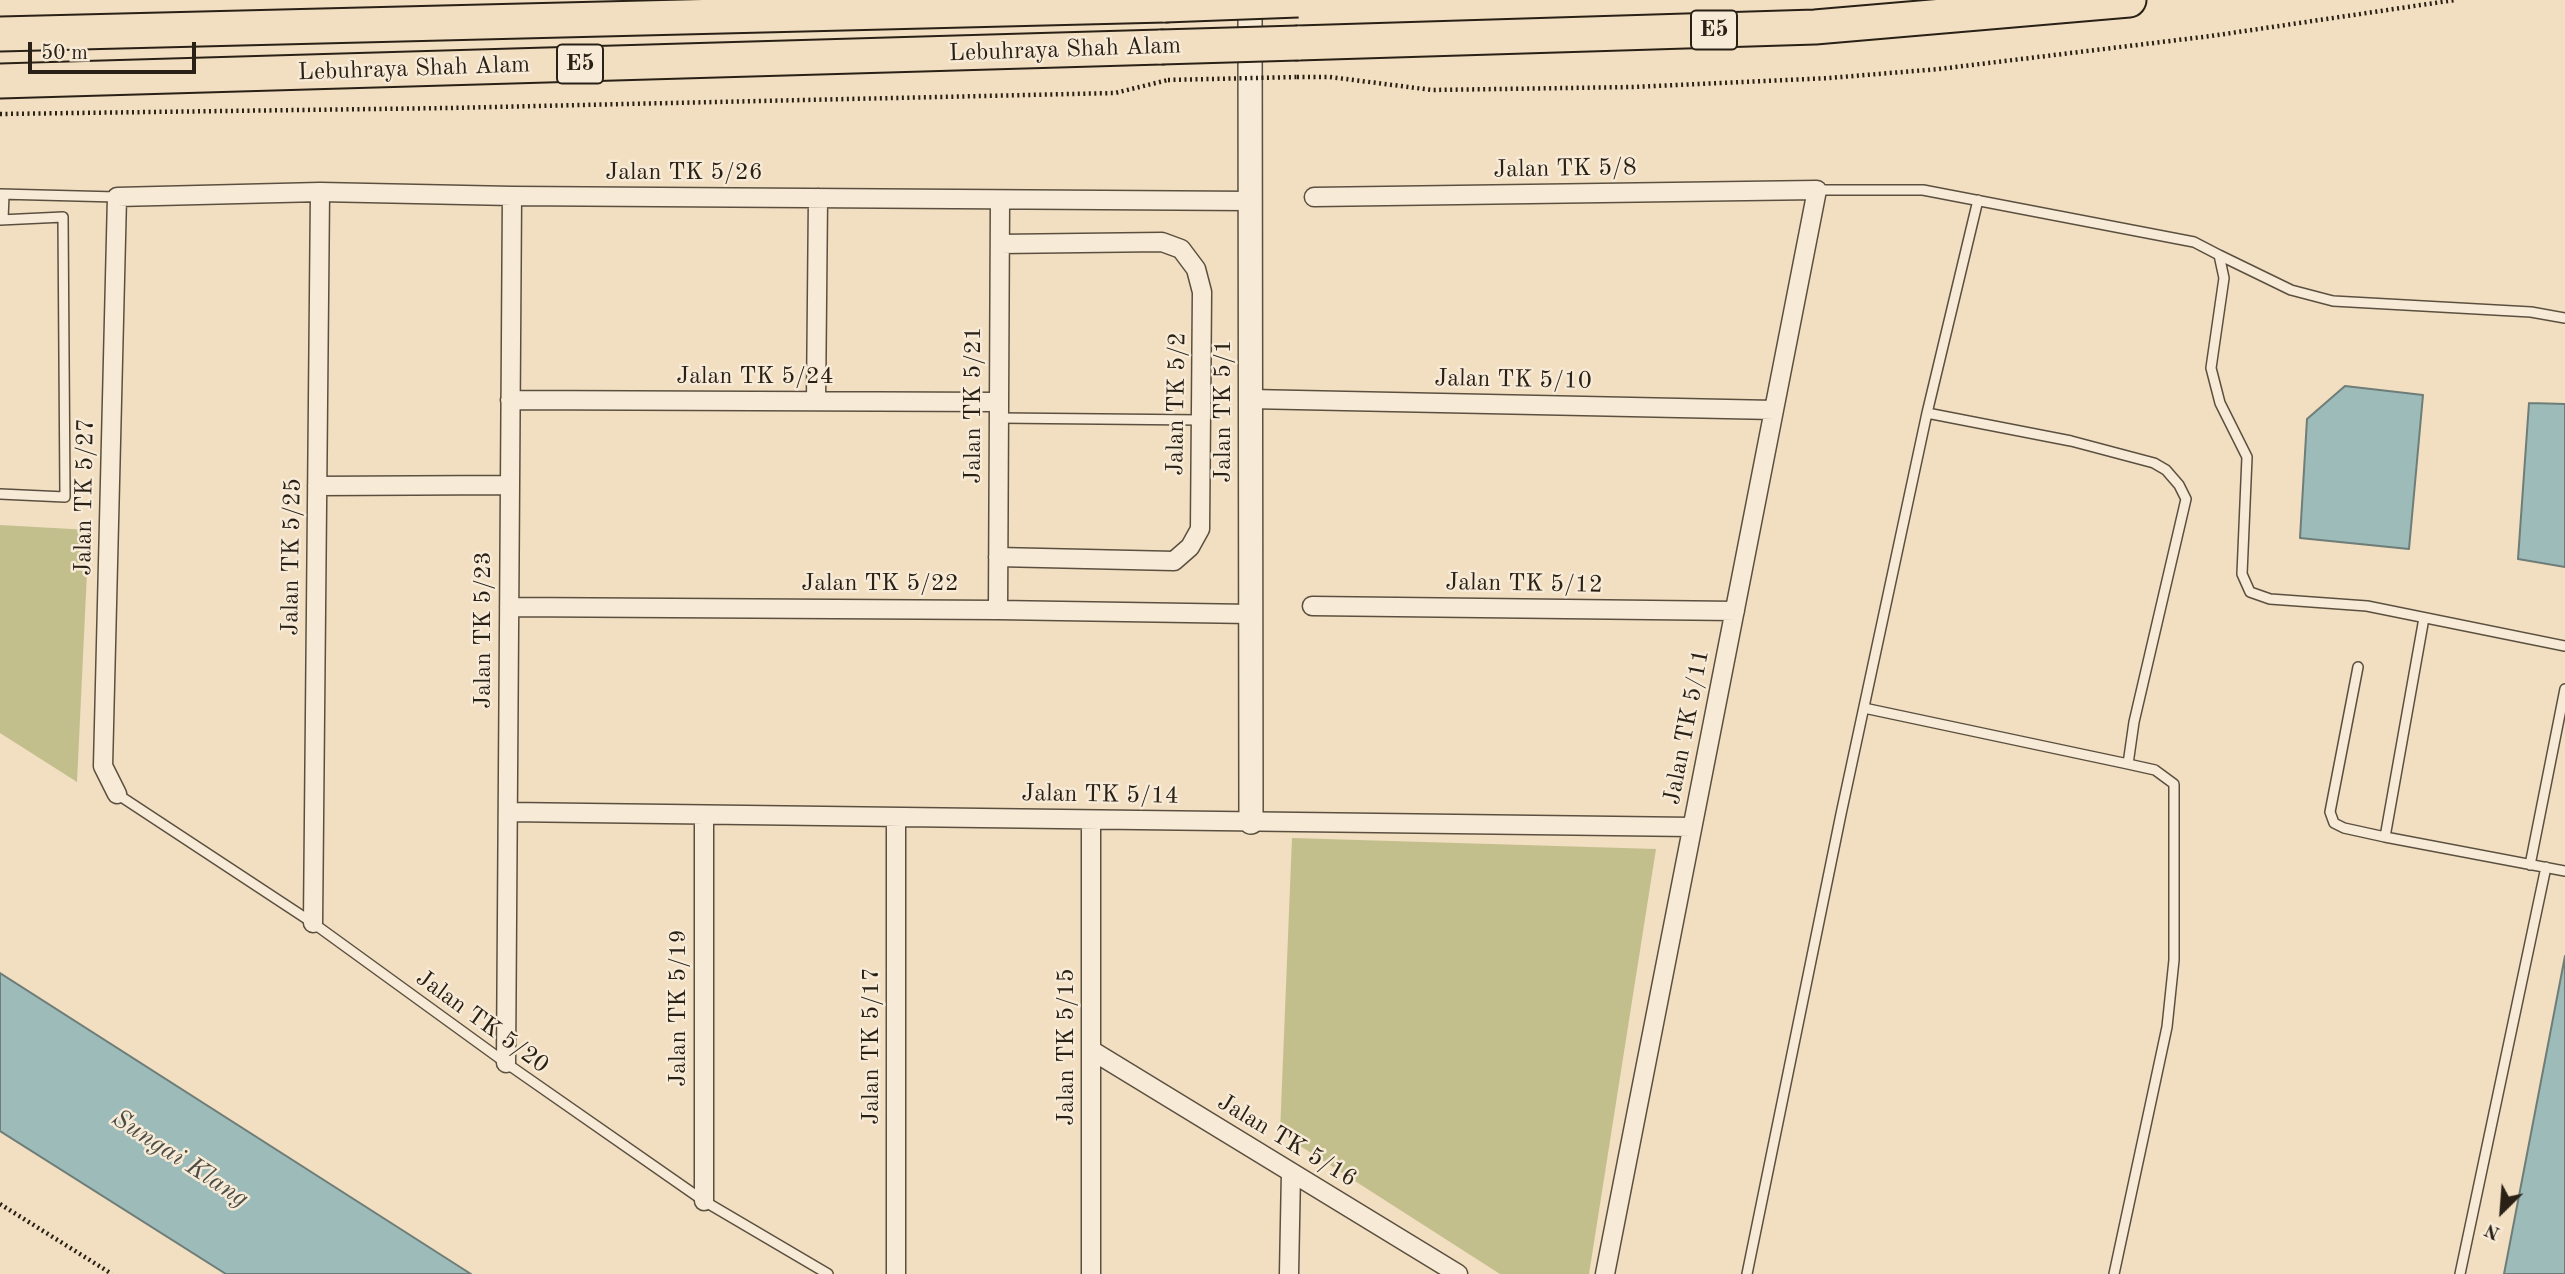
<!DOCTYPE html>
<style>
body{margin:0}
#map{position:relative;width:2565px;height:1274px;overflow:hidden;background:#f2dec0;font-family:"Old Standard TT",serif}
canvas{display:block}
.north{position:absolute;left:2467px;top:1176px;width:70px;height:70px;-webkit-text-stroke:5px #f7ead6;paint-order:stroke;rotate:205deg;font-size:19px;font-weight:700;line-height:28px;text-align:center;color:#292016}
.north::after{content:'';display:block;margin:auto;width:24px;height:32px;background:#292016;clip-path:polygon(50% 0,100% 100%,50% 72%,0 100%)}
.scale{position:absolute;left:28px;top:42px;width:168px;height:32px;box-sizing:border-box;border:4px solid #292016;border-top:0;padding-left:9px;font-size:21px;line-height:24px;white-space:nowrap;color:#292016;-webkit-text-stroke:5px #f7ead6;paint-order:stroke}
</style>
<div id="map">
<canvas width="2565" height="1274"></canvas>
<div class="north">N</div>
<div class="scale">50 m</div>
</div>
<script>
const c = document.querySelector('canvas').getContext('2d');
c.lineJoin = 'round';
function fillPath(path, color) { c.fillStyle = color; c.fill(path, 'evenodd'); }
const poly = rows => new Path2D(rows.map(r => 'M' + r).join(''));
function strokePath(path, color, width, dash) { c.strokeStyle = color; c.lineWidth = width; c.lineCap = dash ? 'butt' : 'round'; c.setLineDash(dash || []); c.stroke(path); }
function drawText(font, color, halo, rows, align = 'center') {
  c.font = font + ' "Old Standard TT",serif'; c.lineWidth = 5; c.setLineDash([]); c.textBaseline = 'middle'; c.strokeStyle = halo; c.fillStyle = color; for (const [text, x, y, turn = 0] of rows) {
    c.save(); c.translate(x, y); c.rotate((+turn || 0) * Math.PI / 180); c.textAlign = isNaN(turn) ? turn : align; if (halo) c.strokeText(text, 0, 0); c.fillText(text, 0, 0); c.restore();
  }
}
fillPath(poly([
 [0,525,89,530,77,782,0,733],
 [1292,838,1656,849,1589,1274,1500,1274,1280,1133]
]), '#c2bf8d');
const water = poly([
 [2345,386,2423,395,2409,549,2300,538,2307,419,2345,386],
 [2529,403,2565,404,2565,567,2518,559,2529,403],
 [2565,956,2565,1274,2504,1274,2565,956],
 [0,973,460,1267,471,1274,226,1274,0,1131,0,973]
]);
fillPath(water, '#9cbbb9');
strokePath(water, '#6e7d78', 2);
const service = poly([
 [1817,190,1923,190,2194,242,2219,255,2224,278,2211,368,2220,403,2247,457,2242,574,2250,592,2270,599,2367,606,2565,646],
 [0,194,117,197],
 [3,219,4,195],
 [0,220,63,217,65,497,0,494],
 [2219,255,2291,290,2333,301,2531,312,2565,318],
 [1927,413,1978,200],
 [999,418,1201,420],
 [2424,618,2385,837,2565,871],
 [2358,667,2330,812,2334,823,2344,828,2385,837],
 [1864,708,2128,764],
 [117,794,313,923,506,1063,704,1201,828,1274],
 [2530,865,2565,689],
 [1747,1274,1841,814,1927,413,2071,441,2154,463,2166,470,2179,485,2186,499,2134,722,2128,764,2155,770,2174,784,2174,960,2167,1027,2114,1274],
 [2460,1274,2546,867]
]);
const minor = poly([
 [1314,197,1817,190,1605,1274],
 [1250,399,1774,410],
 [510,400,999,402],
 [816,401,818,198],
 [317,486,510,485],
 [998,557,1174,561,1190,547,1200,529,1202,292,1196,269,1181,249,1162,242,1000,244],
 [1312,606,1735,611],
 [509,607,998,610,1251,614],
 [998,610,1000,200],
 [117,794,103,766,117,197,320,192,512,196,1250,201],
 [508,812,1692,827],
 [704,815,704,1201],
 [896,817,896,1274],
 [1091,820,1091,1274],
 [313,923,320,192],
 [1091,1050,1458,1274],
 [506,1063,512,196],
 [1289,1274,1291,1172]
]);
const tertiary = poly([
 [1250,0,1251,822]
]);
const motorway = poly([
 [0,34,1165,5],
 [1298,43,1815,27,2129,0],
 [0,81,1161,47]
]);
strokePath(service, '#5b5040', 12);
strokePath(minor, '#5b5040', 21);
strokePath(tertiary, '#5b5040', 26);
strokePath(motorway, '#292016', 37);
strokePath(poly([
 [1297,77,1330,77,1432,90,1633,87,1829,78,1939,69,2211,36,2455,0],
 [0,114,449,108,1115,93,1168,80],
 [0,1204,112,1274]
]), '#292016', 4.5, [2, 3.5]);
strokePath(service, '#f7ead6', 9);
strokePath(minor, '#f7ead6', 18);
strokePath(tertiary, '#f7ead6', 23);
strokePath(motorway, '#f2dec0', 33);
const motorwayBridge = poly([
 [1165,5,1298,0],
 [1161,47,1298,43]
]);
strokePath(motorwayBridge, '#292016', 37, []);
strokePath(poly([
 [1168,80,1297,77]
]), '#292016', 4.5, [2, 3.5]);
strokePath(motorwayBridge, '#f2dec0', 33);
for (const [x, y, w] of [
 [1714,30,46],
 [580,64,46]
]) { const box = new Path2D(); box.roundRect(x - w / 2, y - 19.5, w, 39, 5); c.fillStyle = '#f7ead6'; c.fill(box); strokePath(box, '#292016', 2); }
drawText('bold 23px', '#292016', null, [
 ["E5",1714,30],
 ["E5",580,64]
]);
drawText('24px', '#292016', '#f7ead6', [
 ["Lebuhraya Shah Alam",1065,50,-2],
 ["Lebuhraya Shah Alam",414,69,-2],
 ["Jalan TK 5/8",1565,169,-1],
 ["Jalan TK 5/26",684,173],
 ["Jalan TK 5/24",755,377],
 ["Jalan TK 5/10",1513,380,1],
 ["Jalan TK 5/2",1177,404,-89],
 ["Jalan TK 5/21",974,405,-90],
 ["Jalan TK 5/1",1224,411,-90],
 ["Jalan TK 5/27",85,497,-89],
 ["Jalan TK 5/25",292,557,-89],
 ["Jalan TK 5/22",880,584],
 ["Jalan TK 5/12",1524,584,1],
 ["Jalan TK 5/23",484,630,-90],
 ["Jalan TK 5/11",1687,727,-79],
 ["Jalan TK 5/14",1100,795,1],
 ["Jalan TK 5/19",679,1008,-90],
 ["Jalan TK 5/20",482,1022,36],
 ["Jalan TK 5/17",872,1046,-90],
 ["Jalan TK 5/15",1067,1047,-90],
 ["Jalan TK 5/16",1287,1141,31]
]);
drawText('italic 26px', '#4c4e47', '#f7ead6', [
 ["Sungai Klang",180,1159,33]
]);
</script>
